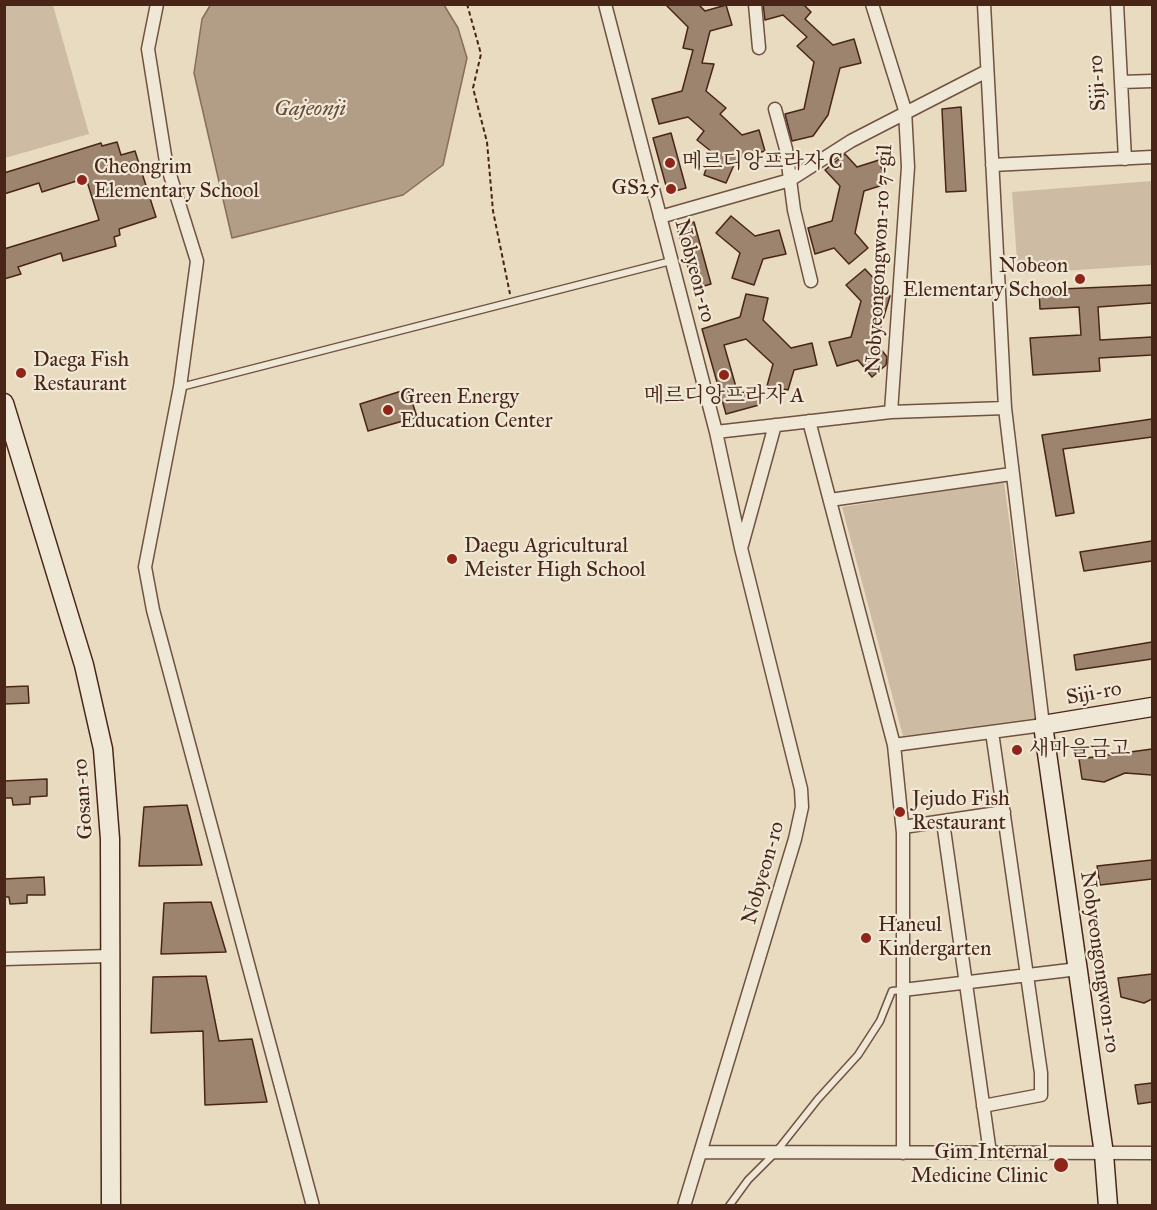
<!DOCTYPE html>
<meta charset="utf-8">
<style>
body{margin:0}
#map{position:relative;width:1157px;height:1210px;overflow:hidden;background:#e8dbc0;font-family:"IM FELL Great Primer",serif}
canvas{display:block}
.frame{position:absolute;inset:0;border:6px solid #492517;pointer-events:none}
</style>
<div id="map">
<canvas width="1157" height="1210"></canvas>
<div class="frame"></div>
</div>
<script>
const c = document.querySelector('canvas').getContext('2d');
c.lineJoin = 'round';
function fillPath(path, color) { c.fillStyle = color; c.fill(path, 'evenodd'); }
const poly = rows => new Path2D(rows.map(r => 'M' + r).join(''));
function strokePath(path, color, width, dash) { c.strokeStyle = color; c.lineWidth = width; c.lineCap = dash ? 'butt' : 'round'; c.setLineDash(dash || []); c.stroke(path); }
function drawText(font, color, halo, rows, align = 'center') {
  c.font = font + ' "IM FELL Great Primer","Noto Serif KR",serif'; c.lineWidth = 4.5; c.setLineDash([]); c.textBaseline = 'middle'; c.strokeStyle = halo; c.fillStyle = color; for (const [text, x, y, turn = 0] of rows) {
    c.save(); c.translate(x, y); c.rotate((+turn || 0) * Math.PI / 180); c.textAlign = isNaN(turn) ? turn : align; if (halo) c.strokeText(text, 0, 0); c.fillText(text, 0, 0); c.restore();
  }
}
fillPath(poly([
 [5,4,53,5,89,134,5,158],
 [1152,181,1152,265,1018,274,1012,192],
 [1004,482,1036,718,903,736,842,507]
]), '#cdbca3');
const water = poly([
 [211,4,444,5,458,28,467,58,443,165,403,195,232,238,194,73,202,19,211,4]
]);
fillPath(water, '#b29d87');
strokePath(water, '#886d5a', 1.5);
const building = poly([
 [665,4,698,4,705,11,726,5,732,25,710,31,702,63,714,64,706,91,726,108,720,114,742,135,759,130,765,151,737,158,726,183,704,175,712,152,697,140,704,131,688,117,659,124,652,99,682,91,693,50,683,48,688,27,665,4],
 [763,4,803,4,811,12,805,19,833,45,854,39,861,63,840,68,828,115,813,136,792,141,785,114,804,109,814,62,797,46,807,37,783,15,765,20,763,4],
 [961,107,966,191,946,192,942,109,961,107],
 [671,133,686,188,668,193,653,138,671,133],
 [117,142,121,155,135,151,156,217,119,229,120,235,114,237,116,246,63,261,61,253,18,267,21,274,4,279,4,249,99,220,86,178,42,192,39,183,4,194,4,173,101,143,102,146,117,142],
 [845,154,857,167,879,160,886,184,864,191,855,233,868,248,849,264,834,248,815,254,808,228,832,221,840,186,825,170,845,154],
 [731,216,755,236,779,230,786,254,763,259,754,285,732,278,740,253,716,233,731,216],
 [694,222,711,284,694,289,677,227,694,222],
 [865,269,890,296,876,343,887,357,886,365,872,377,858,360,837,366,829,342,851,337,861,301,846,285,865,269],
 [1152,285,1152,303,1098,307,1100,340,1152,337,1152,355,1099,358,1100,371,1033,375,1030,338,1081,335,1079,307,1040,309,1039,290,1152,285],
 [746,294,768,298,763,320,791,348,812,343,817,365,794,370,788,390,767,386,773,364,746,339,724,345,738,394,755,389,759,405,726,414,702,329,740,317,746,294],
 [408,389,417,417,368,431,360,404,408,389],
 [1152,419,1152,437,1063,449,1074,513,1056,516,1042,435,1152,419],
 [1152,541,1152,561,1084,571,1080,552,1152,541],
 [1152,642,1152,659,1076,670,1074,655,1152,642],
 [28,686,29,703,4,704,4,687,28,686],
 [1152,749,1152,775,1125,773,1104,782,1082,779,1079,759,1152,749],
 [47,779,47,796,30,797,30,804,13,805,12,798,4,798,4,781,47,779],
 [187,805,202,865,139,866,144,807,187,805],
 [1152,860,1152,879,1100,885,1097,866,1152,860],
 [44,877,45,895,27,895,27,903,10,904,9,897,4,897,4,879,44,877],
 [211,902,226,952,161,954,164,903,211,902],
 [1152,974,1152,999,1144,1003,1121,997,1118,978,1152,974],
 [206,976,219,1041,252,1039,267,1102,205,1105,203,1031,151,1033,153,977,206,976],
 [1152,1083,1152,1102,1138,1104,1135,1085,1152,1083]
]);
fillPath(building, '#9c846f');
strokePath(building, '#492517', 1.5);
const lane = poly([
 [181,387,671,261],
 [729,1206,748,1180,776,1152,818,1099,858,1055,880,1021,892,991,903,990]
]);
const street = poly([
 [157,4,148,49,166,162,197,261,180,387,145,567,153,610,313,1206],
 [605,4,716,432,741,548,801,789,802,807,795,839,684,1206],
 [755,4,759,48],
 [872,4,905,110,908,167,891,412],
 [1117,4,1125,159],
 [1121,82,1152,81],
 [775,109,786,149,794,210,811,281],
 [992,165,1152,157],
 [660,217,790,180,851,141,987,71],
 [809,421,894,745,903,833,903,1153],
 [716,432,891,412,1005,408],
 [830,500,1011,474],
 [742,545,775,425],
 [894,745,1043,725,1005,408,984,4],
 [943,822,990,1153],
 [903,827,1004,812],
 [4,959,110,956],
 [903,990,1078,969],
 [983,1106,1041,1095,1041,1073,992,732],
 [701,1152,1152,1153]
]);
const secondary = poly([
 [4,403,84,665,103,749,110,839,111,1206],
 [1108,1206,1104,1154,1043,725,1152,707]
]);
strokePath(lane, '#715241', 9);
strokePath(street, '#715241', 15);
strokePath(secondary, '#492517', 21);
strokePath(poly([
 [467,4,481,54,473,88,487,142,493,211,510,294]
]), '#492517', 2, [4.5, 3]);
strokePath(lane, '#f0e8d6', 6);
strokePath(street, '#f0e8d6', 12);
strokePath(secondary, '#f0e8d6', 18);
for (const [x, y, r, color] of [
 [670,163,6,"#8f2418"],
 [82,180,6,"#8f2418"],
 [671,189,6,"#8f2418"],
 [1080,279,6,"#8f2418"],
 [21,373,6,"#8f2418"],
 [724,375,6,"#8f2418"],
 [388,410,6,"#8f2418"],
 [452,559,6,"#8f2418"],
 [1017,750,6,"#8f2418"],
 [900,812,6,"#8f2418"],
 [866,938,6,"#8f2418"],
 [1061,1165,8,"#8f2418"]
]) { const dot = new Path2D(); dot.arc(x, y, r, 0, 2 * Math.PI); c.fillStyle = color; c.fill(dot); strokePath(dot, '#f0e8d6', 2); }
drawText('21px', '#492517', '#f0e8d6', [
 ["Siji-ro",1098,83,-93],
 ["Nobyeongongwon-ro 7-gil",880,259,-87],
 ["Nobyeon-ro",694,271,75],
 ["Siji-ro",1094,694,-10],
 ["Gosan-ro",84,799,-94],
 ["Nobyeon-ro",764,873,-74],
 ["Nobyeongongwon-ro",1099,962,82]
]);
drawText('21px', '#492517', '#f0e8d6', [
 ["메르디앙프라자 C",682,163],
 ["Cheongrim",94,168],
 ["Elementary School",94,192],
 ["GS25",659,189,"right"],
 ["Nobeon",1068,267,"right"],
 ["Elementary School",1068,291,"right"],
 ["Daega Fish",33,361],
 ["Restaurant",33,385],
 ["메르디앙프라자 A",724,397,"center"],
 ["Green Energy",400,398],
 ["Education Center",400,422],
 ["Daegu Agricultural",464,547],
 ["Meister High School",464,571],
 ["새마을금고",1029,750],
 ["Jejudo Fish",912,800],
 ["Restaurant",912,824],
 ["Haneul",878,926],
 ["Kindergarten",878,950],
 ["Gim Internal",1048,1153,"right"],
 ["Medicine Clinic",1048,1177,"right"]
], 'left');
drawText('italic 22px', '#684939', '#f0e8d6', [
 ["Gajeonji",310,110]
]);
</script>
